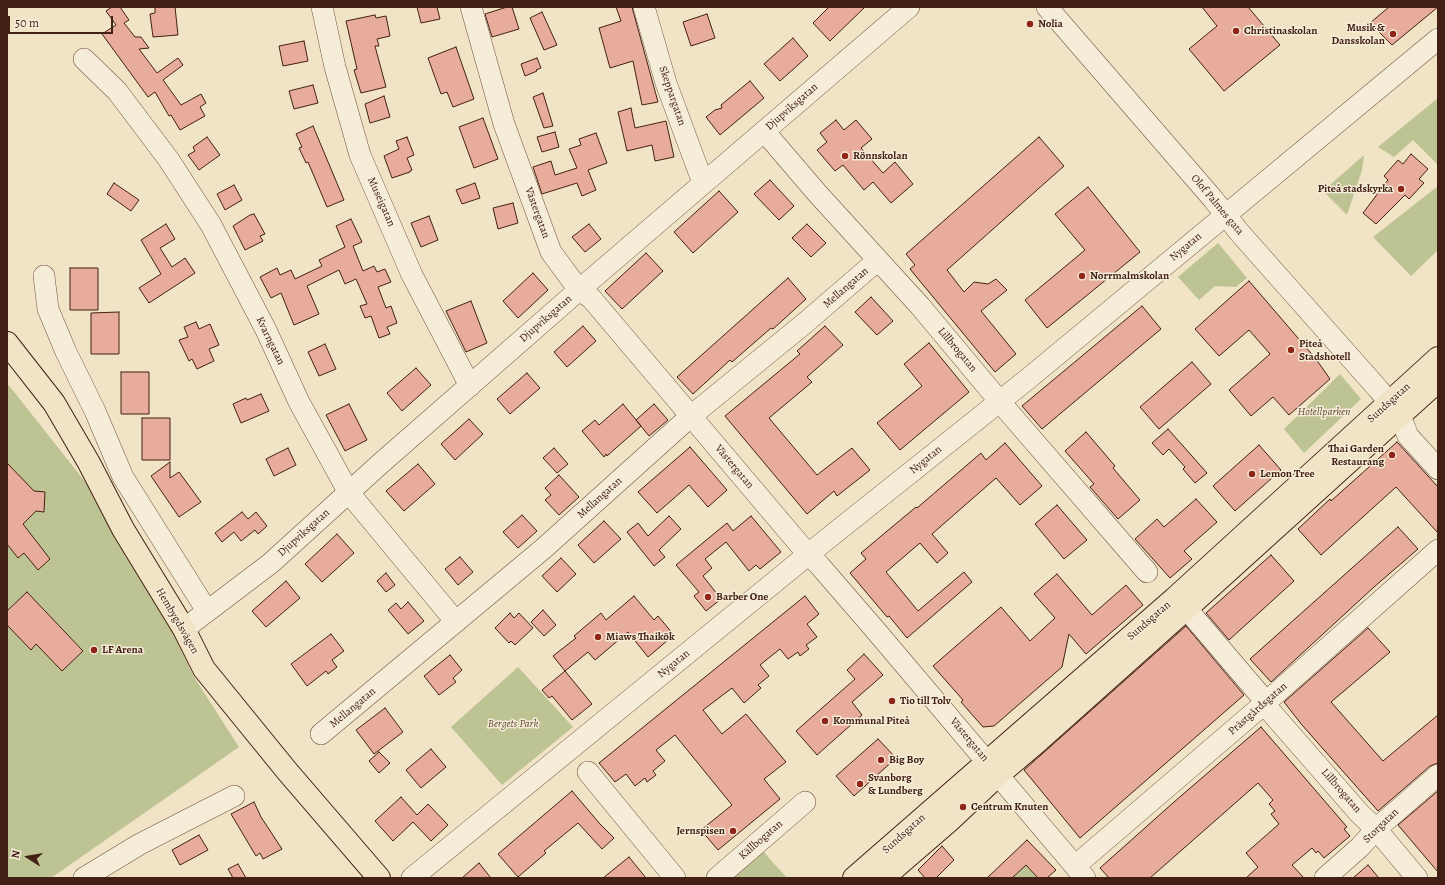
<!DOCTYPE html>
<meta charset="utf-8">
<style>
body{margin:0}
#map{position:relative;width:1445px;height:885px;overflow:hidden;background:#f1e3c5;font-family:Alegreya,serif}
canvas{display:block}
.frame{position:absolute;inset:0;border:8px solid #422013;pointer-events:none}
.north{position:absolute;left:8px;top:837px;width:40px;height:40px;-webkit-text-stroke:3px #f6edd9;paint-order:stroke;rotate:282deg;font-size:11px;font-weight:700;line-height:16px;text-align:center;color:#422013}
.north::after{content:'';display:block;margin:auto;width:14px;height:18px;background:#422013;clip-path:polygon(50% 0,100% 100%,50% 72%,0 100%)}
.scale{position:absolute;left:8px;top:16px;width:105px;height:18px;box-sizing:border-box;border:2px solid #422013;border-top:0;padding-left:5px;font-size:12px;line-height:14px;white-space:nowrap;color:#422013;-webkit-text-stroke:3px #f6edd9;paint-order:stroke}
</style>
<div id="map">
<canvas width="1445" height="885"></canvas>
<div class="frame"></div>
<div class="north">N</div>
<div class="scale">50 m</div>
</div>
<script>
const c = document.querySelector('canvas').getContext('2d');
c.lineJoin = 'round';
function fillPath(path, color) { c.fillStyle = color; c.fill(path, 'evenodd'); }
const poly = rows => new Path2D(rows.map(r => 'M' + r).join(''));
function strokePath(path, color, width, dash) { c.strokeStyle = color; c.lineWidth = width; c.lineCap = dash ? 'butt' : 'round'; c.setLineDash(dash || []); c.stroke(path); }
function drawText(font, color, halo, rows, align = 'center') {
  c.font = font + ' Alegreya,serif'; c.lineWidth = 3; c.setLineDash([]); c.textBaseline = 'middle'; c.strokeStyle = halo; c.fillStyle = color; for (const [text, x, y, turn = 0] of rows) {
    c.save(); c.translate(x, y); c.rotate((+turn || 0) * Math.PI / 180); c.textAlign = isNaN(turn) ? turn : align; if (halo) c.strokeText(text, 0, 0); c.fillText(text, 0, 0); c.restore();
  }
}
fillPath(poly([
 [1438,98,1438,165,1413,140,1394,157,1378,147],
 [1364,155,1362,170,1347,215,1323,191],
 [1438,186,1438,250,1411,276,1373,237],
 [1218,243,1247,278,1236,287,1215,286,1199,300,1178,277],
 [1340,374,1361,399,1304,453,1284,429],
 [7,383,94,493,168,622,194,677,239,747,51,878,7,878],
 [518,667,573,727,502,785,451,727],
 [758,844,768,857,787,878,722,878],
 [1026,865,1038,878,1012,878]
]), '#bdc392');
const building = poly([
 [112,7,120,7,129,20,124,23,135,37,141,37,149,48,139,49,157,73,178,58,183,65,163,80,181,105,201,94,206,103,200,107,205,116,180,130,171,115,169,116,155,92,148,97,102,34,116,25,106,11,112,7],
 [155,7,175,7,178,35,153,37,150,14,155,13,155,7],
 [417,7,437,7,440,19,421,23,417,7],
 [507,7,512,7,519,29,492,37,485,14,507,7],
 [616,7,632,7,658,102,642,105,633,61,610,68,599,28,621,21,616,7],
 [829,7,865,7,830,41,813,23,829,7],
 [1202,7,1248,7,1280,45,1224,91,1189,49,1217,26,1202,7],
 [1389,7,1438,7,1392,45,1370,23,1389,7],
 [542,12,557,45,544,50,530,18,542,12],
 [707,14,715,38,691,46,683,22,707,14],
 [375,15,376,18,386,16,390,36,377,39,379,46,375,46,386,87,361,93,354,70,357,69,346,21,375,15],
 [793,38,808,56,780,81,764,64,793,38],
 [304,41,308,61,283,66,279,46,304,41],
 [456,47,474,99,453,107,447,92,441,94,428,58,456,47],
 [537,58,541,68,536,70,537,71,525,76,521,64,537,58],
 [750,81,764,98,720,135,706,117,715,110,722,108,721,105,750,81],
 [313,85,318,103,294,109,289,91,313,85],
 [543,93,553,126,544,128,533,97,543,93],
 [384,96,390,117,370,123,365,104,384,96],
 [631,108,635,128,666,121,674,157,655,161,652,145,627,151,618,112,631,108],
 [483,118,498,159,474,168,459,127,483,118],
 [836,120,844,130,856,120,872,139,861,148,883,173,895,162,913,184,891,203,873,182,864,190,843,165,835,171,817,150,827,142,820,133,836,120],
 [313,126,344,200,327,207,308,162,306,163,299,148,302,147,296,134,313,126],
 [555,132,559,147,542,152,537,137,555,132],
 [596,133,607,163,588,170,596,190,582,196,577,183,542,194,533,167,551,161,555,175,577,168,569,149,581,145,579,139,596,133],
 [207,137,220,155,199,170,188,155,195,151,193,147,207,137],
 [407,137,414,155,407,158,412,170,410,171,410,172,392,178,384,156,399,149,396,141,407,137],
 [1039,137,1064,166,947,270,964,292,974,282,988,284,996,279,1007,290,981,311,1016,354,995,372,910,269,915,265,906,254,1039,137],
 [1411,154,1428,169,1419,179,1424,183,1409,199,1405,195,1376,224,1363,213,1388,180,1384,176,1398,160,1403,164,1411,154],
 [770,180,794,206,779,220,754,194,770,180],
 [114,183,139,200,131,211,107,194,114,183],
 [475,183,480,198,462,204,456,190,475,183],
 [234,185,242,200,225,210,217,194,234,185],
 [1088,187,1140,252,1047,328,1025,300,1085,250,1055,214,1088,187],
 [719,191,738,212,693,253,674,232,719,191],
 [513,203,518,223,498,229,493,208,513,203],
 [254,214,265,234,260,236,263,241,245,250,233,226,250,215,254,214],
 [429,216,438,240,421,247,411,223,429,216],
 [351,219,362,242,353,246,363,271,374,266,377,272,385,269,391,282,378,287,386,308,391,306,397,323,387,327,390,334,379,338,371,316,365,318,360,306,367,304,356,279,345,284,339,270,307,286,319,314,294,325,281,293,271,298,260,277,277,268,280,275,291,270,295,279,322,266,319,260,345,247,336,226,351,219],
 [166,224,175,239,160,248,172,267,185,258,195,273,149,303,139,288,161,274,141,240,166,224],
 [589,224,601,239,585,252,572,237,589,224],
 [807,224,826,243,811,257,792,238,807,224],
 [646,253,663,271,622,309,605,291,646,253],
 [70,268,98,268,98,310,70,310,70,268],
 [533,273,548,290,518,318,503,301,533,273],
 [788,278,806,299,773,329,771,328,732,362,730,360,693,394,677,377,788,278],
 [1249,281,1316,359,1330,379,1289,415,1273,397,1251,416,1229,390,1270,354,1249,330,1219,356,1195,329,1249,281],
 [871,297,893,321,877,335,855,312,871,297],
 [471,301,487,343,466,352,446,311,471,301],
 [1142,306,1161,329,1042,429,1022,406,1142,306],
 [119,312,119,354,91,354,91,313,119,312],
 [196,322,199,329,210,324,219,345,209,349,214,361,197,369,192,359,189,361,179,340,188,337,184,327,196,322],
 [583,326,596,341,567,367,554,352,583,326],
 [825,326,843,345,807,377,812,382,769,418,817,475,852,448,870,470,837,496,834,491,807,514,725,416,800,354,797,351,825,326],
 [929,343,969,392,900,450,877,423,922,386,904,364,929,343],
 [325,344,336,369,319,376,308,352,325,344],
 [1192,362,1211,384,1159,429,1140,407,1192,362],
 [416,368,431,385,402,411,387,393,416,368],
 [121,372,149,372,149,414,121,414,121,372],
 [527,373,540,388,510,414,497,399,527,373],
 [261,394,269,411,241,423,233,404,246,398,247,400,261,394],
 [349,404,367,440,345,451,326,415,349,404],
 [623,404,641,426,607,456,606,454,604,457,582,431,595,420,599,425,623,404],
 [654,404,668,420,649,436,636,420,654,404],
 [142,418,170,418,170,460,142,460,142,418],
 [469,419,483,434,455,460,441,444,469,419],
 [1168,429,1207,473,1195,483,1183,469,1185,467,1169,449,1163,455,1152,443,1168,429],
 [1086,432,1115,466,1113,468,1140,500,1118,519,1090,487,1094,484,1065,451,1086,432],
 [1397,442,1438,487,1438,533,1396,487,1321,555,1298,529,1330,499,1331,501,1397,442],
 [1005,443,1042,486,1020,505,996,478,932,534,948,553,937,563,920,543,886,572,918,611,964,572,972,582,907,638,889,616,887,617,850,573,866,559,861,553,886,532,916,507,917,508,981,453,986,460,1005,443],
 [1259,445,1281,470,1235,511,1213,486,1259,445],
 [690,447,727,490,708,507,689,485,657,513,638,492,690,447],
 [288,448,296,465,274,476,266,459,288,448],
 [554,448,568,464,557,473,543,458,554,448],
 [170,462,170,478,179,472,201,502,179,517,151,476,170,462],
 [7,463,34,491,45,492,44,512,36,511,23,524,50,559,38,570,24,553,18,558,7,544,7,463],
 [418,464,435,484,404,511,386,491,418,464],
 [559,475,579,497,559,515,545,500,551,495,545,488,559,475],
 [1196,499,1217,522,1184,551,1192,559,1170,578,1135,539,1157,519,1164,527,1196,499],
 [1057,505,1087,540,1064,559,1035,524,1057,505],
 [242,512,248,519,256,512,267,526,258,534,255,530,241,541,234,532,222,542,215,533,242,512],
 [522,515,537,531,518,548,503,532,522,515],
 [669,516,681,529,659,550,665,557,654,566,627,532,638,523,648,536,669,516],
 [751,516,781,552,760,569,756,565,749,571,726,542,705,559,712,568,703,576,721,599,706,611,694,596,699,592,676,565,727,523,733,531,751,516],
 [604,521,621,539,594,563,578,545,604,521],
 [1398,527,1418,549,1374,587,1271,682,1250,659,1398,527],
 [337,534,354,553,322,582,305,564,337,534],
 [1271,555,1294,581,1229,640,1206,613,1271,555],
 [460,557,473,572,458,585,445,569,460,557],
 [561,558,576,574,557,592,542,576,561,558],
 [386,573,395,585,386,592,377,581,386,573],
 [1057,574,1092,615,1126,585,1143,605,1086,654,1069,634,1062,667,994,726,983,727,961,702,963,700,933,666,1001,607,1030,641,1055,618,1034,594,1057,574],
 [286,581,300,598,266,627,252,611,286,581],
 [27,592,83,651,62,671,36,644,31,650,7,625,7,611,27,592],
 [634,596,654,620,658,616,674,635,648,657,628,632,595,660,588,652,565,671,553,656,576,638,574,636,601,613,606,620,634,596],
 [805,596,819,614,807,624,817,637,806,645,809,649,800,656,798,652,788,659,780,649,760,665,769,676,758,685,761,688,744,703,732,688,703,710,722,734,746,714,786,762,764,779,780,799,718,850,701,830,732,805,675,735,656,750,665,761,653,771,656,775,647,782,645,778,635,786,626,774,615,782,599,763,805,596],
 [408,602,424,621,408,634,388,610,396,603,401,609,408,602],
 [543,610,556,625,544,636,531,622,543,610],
 [510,613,514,618,519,613,533,628,515,645,511,641,509,643,495,628,510,613],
 [1186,626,1244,695,1080,838,1024,770,1186,626],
 [1368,628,1390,652,1331,702,1383,761,1438,715,1438,763,1430,766,1378,811,1302,725,1284,702,1368,628],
 [331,634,344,651,332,660,337,667,328,674,326,671,307,686,291,664,331,634],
 [864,654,883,675,852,702,862,715,817,755,796,731,855,679,847,670,864,654],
 [450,655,462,670,453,678,456,682,439,695,424,676,450,655],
 [565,671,592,704,572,720,552,696,549,698,542,690,565,671],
 [385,708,403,732,374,754,356,730,385,708],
 [1261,727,1347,827,1344,829,1350,836,1324,858,1318,851,1316,853,1312,848,1292,865,1304,878,1246,878,1258,867,1246,853,1279,824,1271,814,1275,811,1269,804,1273,800,1258,783,1150,878,1109,878,1100,868,1174,802,1261,727],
 [878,739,896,758,854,796,836,776,878,739],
 [431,749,446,767,421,788,406,770,431,749],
 [379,752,390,763,379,773,369,761,379,752],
 [572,791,600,824,614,838,602,849,578,823,544,851,546,853,518,877,498,854,572,791],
 [1438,791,1438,872,1398,825,1438,791],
 [401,797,417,815,428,804,448,825,431,841,413,822,393,841,375,821,401,797],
 [254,802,261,817,282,849,263,859,260,853,256,856,231,814,254,802],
 [199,835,208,850,180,865,172,850,199,835],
 [1027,840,1056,870,1047,878,1038,878,1026,865,1012,878,987,878,1027,840],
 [942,846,954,860,936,878,925,878,918,870,942,846],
 [629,857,646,878,603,878,629,857],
 [479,863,491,878,462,878,479,863],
 [238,864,246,878,233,878,228,869,238,864],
 [1368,865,1379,878,1353,878,1368,865]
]);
fillPath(building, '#e7ac9c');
strokePath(building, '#422013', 1);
const minor = poly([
 [322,7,335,67,360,155,412,275,470,386],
 [471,7,504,124,551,252,579,290,591,298,800,545,820,566,877,632,1085,878],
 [644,7,666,83,703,183],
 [1047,7,1213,199,1239,232,1379,390,1400,416,1408,436,1438,469],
 [84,59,117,91,169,160,211,225,266,330,299,402,349,493,456,622],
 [764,131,817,193,920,306,1006,409,1147,572],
 [44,276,48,309,66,352,95,411,123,477,207,611],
 [1191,614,1266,702],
 [184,629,271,563,380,464,579,290,909,7],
 [1264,704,1360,814,1376,829,1417,878],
 [321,734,543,549,691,416,805,323,878,260],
 [588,772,675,878],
 [1075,866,1264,704,1438,550],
 [84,878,140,844,234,796],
 [412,878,826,540,1029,378,1438,39],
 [717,878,805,802],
 [1325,878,1360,847,1376,829,1438,775]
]);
const major = poly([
 [7,343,54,403,89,463,123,529,184,629,204,669,287,771,379,878],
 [854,878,1175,598,1438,358],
 [883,878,948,822,998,775,1037,742,1186,609,1438,381]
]);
strokePath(minor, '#6e5140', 22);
strokePath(major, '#422013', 24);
strokePath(minor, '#f6edd9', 21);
strokePath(major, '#f1e3c5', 22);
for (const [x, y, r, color] of [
 [1030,24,4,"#8f2418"],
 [1236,31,4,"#8f2418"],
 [1393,34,4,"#8f2418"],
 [845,156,4,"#8f2418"],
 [1401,189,4,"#8f2418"],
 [1082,276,4,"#8f2418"],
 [1291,350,4,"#8f2418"],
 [1392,455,4,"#8f2418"],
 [1252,474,4,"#8f2418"],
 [708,597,4,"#8f2418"],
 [598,637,4,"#8f2418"],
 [94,650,4,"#8f2418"],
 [892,701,4,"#8f2418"],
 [825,721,4,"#8f2418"],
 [881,760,4,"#8f2418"],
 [860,784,4,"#8f2418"],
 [963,807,4,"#8f2418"],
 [733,831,4,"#8f2418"]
]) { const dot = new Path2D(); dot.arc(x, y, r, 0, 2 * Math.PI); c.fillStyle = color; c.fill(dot); strokePath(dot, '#f6edd9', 1.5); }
drawText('bold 11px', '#422013', '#f6edd9', [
 ["Nolia",1038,24],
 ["Musik &",1385,28,"right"],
 ["Dansskolan",1385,41,"right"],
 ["Christinaskolan",1244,31],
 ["Rönnskolan",853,156],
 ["Piteå stadskyrka",1393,189,"right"],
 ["Norrmalmskolan",1090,276],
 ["Piteå",1299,344],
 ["Stadshotell",1299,357],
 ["Thai Garden",1384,449,"right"],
 ["Restaurang",1384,462,"right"],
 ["Lemon Tree",1260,474],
 ["Barber One",716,597],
 ["Miaws Thaikök",606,637],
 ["LF Arena",102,650],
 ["Tio till Tolv",900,701],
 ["Kommunal Piteå",833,721],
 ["Big Boy",889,760],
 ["Svanborg",868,778],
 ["& Lundberg",868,791],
 ["Centrum Knuten",971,807],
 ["Jernspisen",725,831,"right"]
], 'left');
drawText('11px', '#422013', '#f6edd9', [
 ["Skeppargatan",672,96,71],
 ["Djupviksgatan",792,107,-41],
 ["Museigatan",381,202,66],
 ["Olof Palmes gata",1217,205,50],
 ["Västergatan",537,213,70],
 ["Nygatan",1186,247,-40],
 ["Mellangatan",846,288,-41],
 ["Djupviksgatan",546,319,-41],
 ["Kvarngatan",270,341,64],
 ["Lillbrogatan",957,350,50],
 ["Sundsgatan",1389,403,-42],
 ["Nygatan",926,460,-39],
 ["Västergatan",734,467,50],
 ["Mellangatan",600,498,-42],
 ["Djupviksgatan",304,533,-42],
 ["Hembygdsvägen",177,621,60],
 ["Sundsgatan",1149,621,-41],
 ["Nygatan",674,664,-39],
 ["Mellangatan",353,708,-40],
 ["Prästgårdsgatan",1258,709,-41],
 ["Västergatan",969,740,50],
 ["Lillbrogatan",1341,791,49],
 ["Storgatan",1381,826,-44],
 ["Sundsgatan",904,834,-42],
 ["Källbogatan",761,840,-41]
]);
drawText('italic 11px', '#614933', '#f6edd9', [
 ["Hotellparken",1324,412],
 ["Bergets Park",513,724]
]);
</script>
